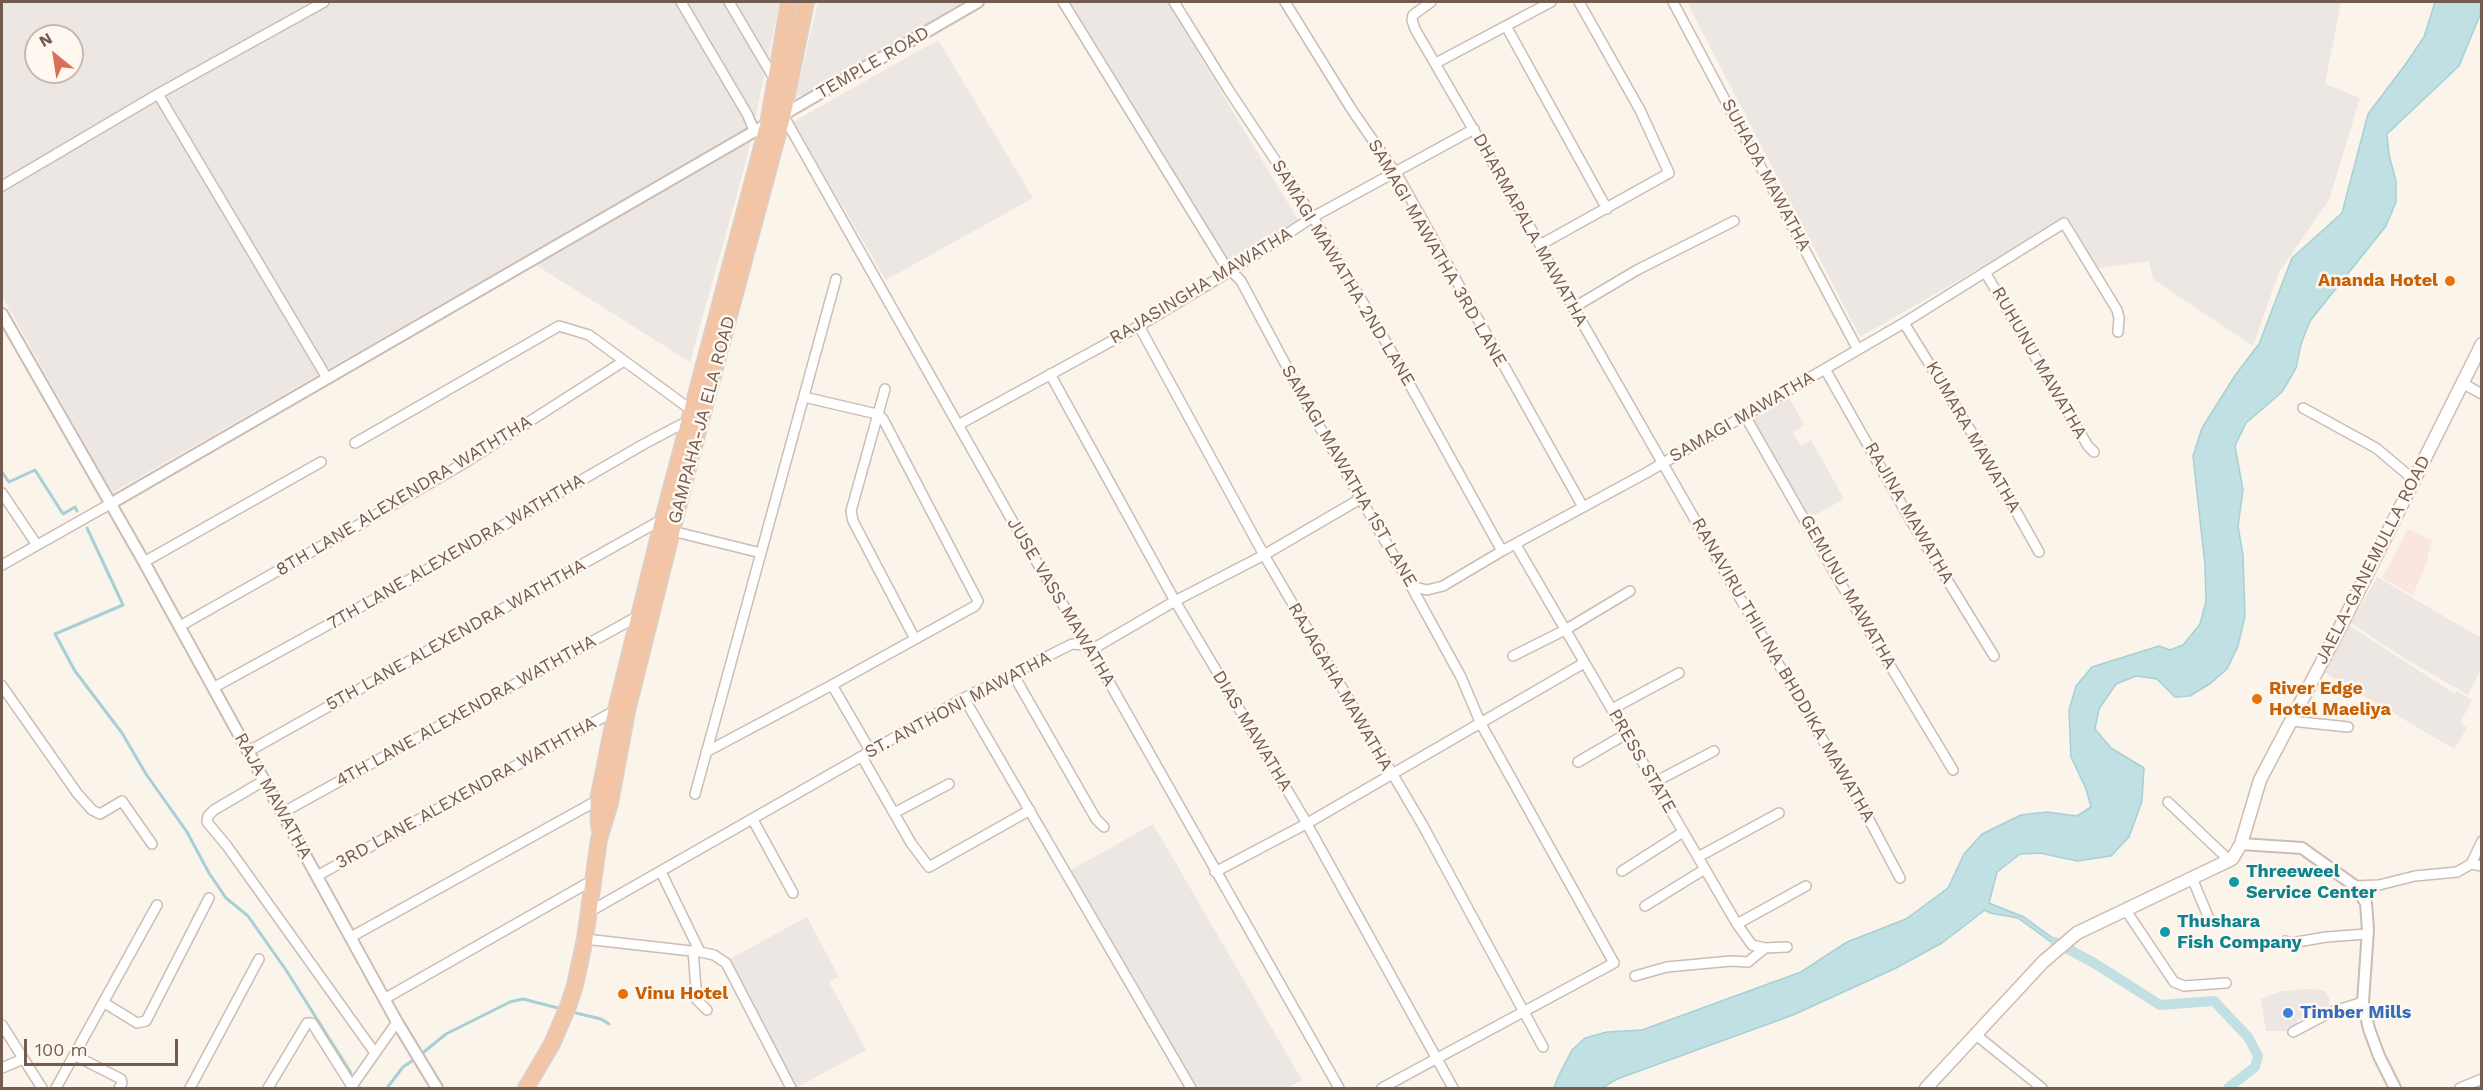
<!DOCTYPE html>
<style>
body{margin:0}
#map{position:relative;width:2483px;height:1090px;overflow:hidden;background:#fbf4ea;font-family:"Work Sans",sans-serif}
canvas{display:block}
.frame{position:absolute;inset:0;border:3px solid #745b4f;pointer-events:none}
.north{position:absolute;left:24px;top:24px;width:60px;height:60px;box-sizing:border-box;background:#fef8f0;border:2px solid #c7b9b0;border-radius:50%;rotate:330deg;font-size:16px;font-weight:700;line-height:24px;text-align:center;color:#745b4f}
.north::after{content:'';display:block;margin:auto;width:21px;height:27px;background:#da705a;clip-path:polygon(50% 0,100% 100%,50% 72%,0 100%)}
.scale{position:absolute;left:24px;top:1039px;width:154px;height:27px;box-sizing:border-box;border:3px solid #745b4f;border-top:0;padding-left:8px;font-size:18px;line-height:21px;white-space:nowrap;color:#745b4f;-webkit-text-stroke:4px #fef8f0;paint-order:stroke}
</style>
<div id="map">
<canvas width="2483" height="1090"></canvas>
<div class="frame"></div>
<div class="north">N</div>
<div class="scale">100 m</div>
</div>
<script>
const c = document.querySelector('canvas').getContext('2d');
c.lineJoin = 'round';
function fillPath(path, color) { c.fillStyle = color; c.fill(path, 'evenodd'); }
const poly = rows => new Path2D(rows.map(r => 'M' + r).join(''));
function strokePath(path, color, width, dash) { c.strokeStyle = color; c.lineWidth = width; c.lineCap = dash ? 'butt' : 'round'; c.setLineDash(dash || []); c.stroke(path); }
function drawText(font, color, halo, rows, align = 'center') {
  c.font = font + ' "Work Sans",sans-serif'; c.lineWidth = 5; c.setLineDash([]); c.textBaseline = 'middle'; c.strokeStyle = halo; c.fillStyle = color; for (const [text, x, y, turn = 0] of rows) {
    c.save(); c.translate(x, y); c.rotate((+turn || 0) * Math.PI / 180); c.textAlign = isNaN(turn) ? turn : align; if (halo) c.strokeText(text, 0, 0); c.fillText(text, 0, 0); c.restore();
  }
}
fillPath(poly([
 [2408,529,2432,540,2427,562,2413,595,2382,578]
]), '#fae6df');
fillPath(poly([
 [2,2,780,2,746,162,690,362,523,257,112,493,2,296],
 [36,36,72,36,72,72,36,72],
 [818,2,976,2,810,97,796,95],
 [1070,2,1167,2,1300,223,1228,266],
 [1687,2,2341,2,2325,84,2360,98,2329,200,2279,272,2253,346,2153,279,2149,261,2094,269,2064,220,1860,337],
 [938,40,1033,198,886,280,793,122],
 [1789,397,1804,425,1793,433,1801,445,1811,440,1844,499,1808,519,1751,419],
 [2377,577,2481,638,2481,669,2468,695,2404,658,2351,623],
 [2347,624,2455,694,2457,691,2472,700,2460,723,2467,728,2454,749,2322,671],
 [1153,824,1302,1080,1287,1088,1198,1088,1071,870],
 [807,917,839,977,829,982,866,1050,796,1088,726,961],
 [2310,989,2325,991,2329,997,2329,1011,2311,1019,2297,1019,2299,1028,2290,1031,2266,1031,2261,999,2282,991]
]), '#ede7e3');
const water = poly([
 [2435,2,2481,2,2480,15,2459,66,2387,134,2389,155,2396,181,2396,202,2386,226,2310,321,2301,344,2296,368,2282,392,2246,423,2235,446,2243,490,2238,526,2243,555,2245,616,2238,646,2227,669,2211,683,2190,696,2175,697,2157,679,2136,676,2116,684,2099,709,2095,729,2111,748,2144,768,2142,801,2129,837,2111,856,2077,861,2040,853,2020,854,1997,872,1989,903,2024,917,2057,941,2055,945,2018,918,1990,913,1985,910,1942,943,1896,968,1793,1015,1617,1079,1602,1088,1554,1088,1558,1077,1572,1050,1585,1038,1607,1032,1642,1030,1801,972,1847,942,1906,919,1948,888,1964,854,1982,834,2021,815,2047,812,2077,816,2091,807,2086,789,2071,757,2069,710,2076,686,2092,667,2159,646,2170,650,2183,645,2200,624,2206,601,2205,565,2193,456,2202,428,2236,374,2259,344,2292,258,2342,213,2368,114,2405,65,2424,37,2435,2]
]);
fillPath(water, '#c0e0e4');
strokePath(water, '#a7d0d5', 1.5);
strokePath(poly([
 [2,472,9,482,35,470,63,514,75,507,77,511],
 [87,528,123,605,55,634,75,671,122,733,146,774,187,832,209,873,226,898,248,916,286,970,351,1073],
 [576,1013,601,1019,609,1024],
 [420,1055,446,1034,510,1002,523,999,558,1008],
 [360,1088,361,1088],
 [387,1088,403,1067,415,1059]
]), '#a7d0d5', 3);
strokePath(poly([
 [2055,942,2094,963,2160,1005,2214,1001,2248,1037,2258,1056,2255,1067,2228,1088]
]), '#c0e0e4', 10);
const minor = poly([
 [681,2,747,114,755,132],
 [729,2,775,80],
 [1063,2,1223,262,1241,281,1311,412,1411,586,1461,677,1481,724,1614,963,1382,1088],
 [1174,2,1228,89,1313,217,1390,349,1502,551],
 [1285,2,1352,110,1399,178,1583,507],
 [1431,2,1413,15,1412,20,1415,29,1538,241,1555,275,1734,588,1865,812,1900,878],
 [1673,2,1858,350],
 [1506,26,1607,209],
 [1436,63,1551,2],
 [158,94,327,378],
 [783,115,1022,538,1091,650,1339,1088],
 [2,186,158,94,324,2],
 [1540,245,1669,173,1640,110,1579,2],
 [1985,272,2088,446,2094,452],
 [1573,308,1637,270,1734,221],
 [1904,323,1972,433,2039,552],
 [1139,326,1264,555,1422,824,1543,1047],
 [1825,369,1911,521,1994,656],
 [1050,374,1175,601,1302,815,1453,1088],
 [2462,383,2482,394],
 [885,389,851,511,853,521,915,639],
 [2303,408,2376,448,2414,480],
 [1744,414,1841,584,1953,770],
 [958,425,1139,326,1232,270,1313,217,1474,129],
 [355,443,559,326,589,335,694,412],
 [2,493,37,545],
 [672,531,761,553],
 [1516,545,1737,924,1752,945,1765,948,1787,947],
 [144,562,321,462],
 [2,565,110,504],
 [1411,586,1427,590,1443,586,1502,551,1646,473,1902,324,2064,223,2117,310,2119,318,2118,332],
 [180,626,350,530,466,462,624,361],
 [1091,650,1175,601,1264,555,1360,499],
 [1513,656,1565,630,1630,591],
 [1013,674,1096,819,1104,827],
 [832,685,871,752],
 [2,686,77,793,92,810,100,814,122,801,152,844],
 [213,688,395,588,644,444,680,425,691,423],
 [964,698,1191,1088],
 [1612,709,1679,673],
 [2291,721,2348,727],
 [249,751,663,519],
 [706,752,832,685,975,606,978,601,883,419,877,414,804,397],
 [862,757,911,843,929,867,1030,810],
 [1578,762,1626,734],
 [265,780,214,810,208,816,207,822,227,846,375,1053],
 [1655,782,1714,751],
 [695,794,836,279],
 [2168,802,2230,861],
 [282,813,640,615],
 [894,813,949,784],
 [753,820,793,893],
 [1698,857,1779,813],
 [2471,864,2482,841],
 [1622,871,1683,832],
 [661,872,700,952],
 [1215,872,1306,824,1584,663],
 [317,876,616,710],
 [2192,878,2210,921,2218,923],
 [2355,886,2379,885,2415,876,2457,872,2471,864,2482,866],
 [1645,906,1705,869],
 [2125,909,2174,982,2184,986,2226,983],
 [589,912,964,698,1072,644,1085,645,1089,648],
 [1737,924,1806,886],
 [351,937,598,800],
 [585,939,700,952,714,955,726,963,791,1088],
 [2285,941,2291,943,2326,937,2367,934],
 [693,951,697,1000,707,1010],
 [1635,976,1667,967,1731,961,1748,962,1765,948],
 [386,998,593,880],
 [103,1002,137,1023,146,1021,209,898],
 [2,1025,42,1088],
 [2293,1032,2331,1012,2363,1002],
 [1976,1035,2042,1088],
 [74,1055,121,1079,122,1083,119,1088],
 [2,1068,23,1059],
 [352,1086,397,1022],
 [56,1088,157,905],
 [190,1088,259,959],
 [268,1088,307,1023,312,1023,353,1088],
 [2460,1088,2482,1079]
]);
const tertiary = poly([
 [2,314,144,562,397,1022,437,1088],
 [110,504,978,2],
 [2241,844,2302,848,2355,886,2366,903,2368,930,2363,1002,2369,1029,2379,1056,2395,1088]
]);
const secondary = poly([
 [1926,1088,2043,962,2077,933,2232,859,2241,844,2260,780,2345,618,2482,344]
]);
const trunk = poly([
 [599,827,598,800,616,710,663,519,768,124,789,2],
 [526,1088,552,1044,569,1004,575,985,585,939,599,839,610,803,627,711,682,491,783,115,806,2]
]);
strokePath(minor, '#cdbcb1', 12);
strokePath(tertiary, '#cdbcb1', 14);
strokePath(secondary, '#cfbcae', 15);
strokePath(trunk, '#d8d1ce', 18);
strokePath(minor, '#fff', 9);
strokePath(tertiary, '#fff', 10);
strokePath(secondary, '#fff', 12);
strokePath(trunk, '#f2c5a7', 15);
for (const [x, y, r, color] of [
 [2450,281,6,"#e8710a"],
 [2257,699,6,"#e8710a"],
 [2234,882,6,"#0f9aa8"],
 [2165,932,6,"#0f9aa8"],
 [623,994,6,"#e8710a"],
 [2288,1013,6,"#3f7fe0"]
]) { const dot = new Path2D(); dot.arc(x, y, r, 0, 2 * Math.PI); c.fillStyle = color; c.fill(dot); strokePath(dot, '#fef8f0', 2); }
drawText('18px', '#745b4f', '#fef8f0', [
 ["TEMPLE ROAD",873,63,-30],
 ["SUHADA MAWATHA",1766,175,62],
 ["DHARMAPALA MAWATHA",1530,230,61],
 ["SAMAGI MAWATHA 3RD LANE",1437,253,60],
 ["SAMAGI MAWATHA 2ND LANE",1343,273,59],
 ["RAJASINGHA MAWATHA",1201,286,-31],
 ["RUHUNU MAWATHA",2039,363,60],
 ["SAMAGI MAWATHA",1742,417,-30],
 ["GAMPAHA-JA ELA ROAD",702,420,-75],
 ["KUMARA MAWATHA",1973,437,60],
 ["SAMAGI MAWATHA 1ST LANE",1349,476,60],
 ["8TH LANE ALEXENDRA WATHTHA",404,496,-31],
 ["RAJINA MAWATHA",1909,513,60],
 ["7TH LANE ALEXENDRA WATHTHA",456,552,-30],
 ["JAELA-GANEMULLA ROAD",2373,560,-63],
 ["GEMUNU MAWATHA",1848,592,60],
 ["JUSE VASS MAWATHA",1061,602,59],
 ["5TH LANE ALEXENDRA WATHTHA",456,635,-29],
 ["RANAVIRU THILINA BHDDIKA MAWATHA",1783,670,60],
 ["RAJAGAHA MAWATHA",1340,687,60],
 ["ST. ANTHONI MAWATHA",958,705,-28],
 ["4TH LANE ALEXENDRA WATHTHA",466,711,-29],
 ["DIAS MAWATHA",1252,731,59],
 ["PRESS STATE",1642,761,60],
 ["3RD LANE ALEXENDRA WATHTHA",466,793,-29],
 ["RAJA MAWATHA",273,796,61]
]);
drawText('bold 18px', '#c56008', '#fef8f0', [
 ["Ananda Hotel",2438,281,"right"],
 ["River Edge",2269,689],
 ["Hotel Maeliya",2269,710],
 ["Vinu Hotel",635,994]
], 'left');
drawText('bold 18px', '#0d838f', '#fef8f0', [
 ["Threeweel",2246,872],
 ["Service Center",2246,893],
 ["Thushara",2177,922],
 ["Fish Company",2177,943]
], 'left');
drawText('bold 18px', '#366cbe', '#fef8f0', [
 ["Timber Mills",2300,1013]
], 'left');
</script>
